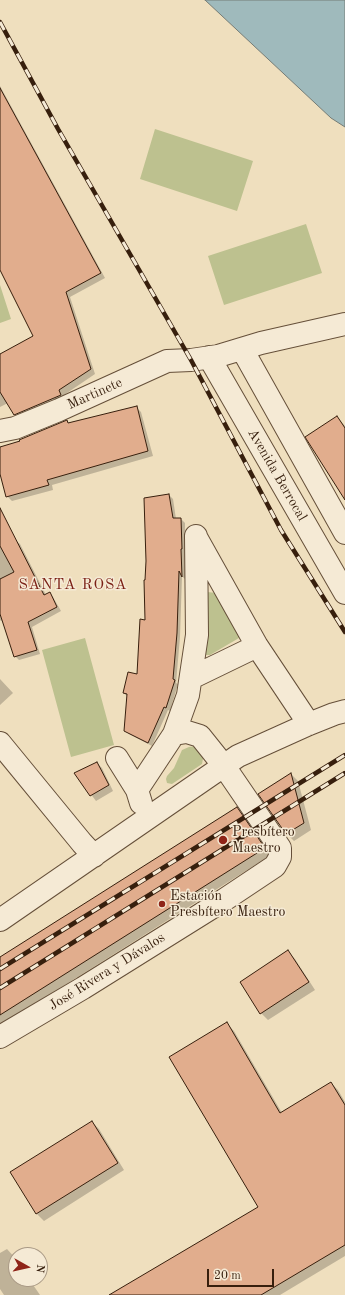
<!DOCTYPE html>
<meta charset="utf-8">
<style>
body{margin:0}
#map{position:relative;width:345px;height:1295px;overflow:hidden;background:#efdfbe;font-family:"Old Standard TT",serif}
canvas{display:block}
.north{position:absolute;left:8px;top:1247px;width:40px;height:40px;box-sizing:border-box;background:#f5ead5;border:1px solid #a99985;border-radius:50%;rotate:98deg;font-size:11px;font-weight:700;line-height:16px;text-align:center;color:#371f0d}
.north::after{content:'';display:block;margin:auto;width:14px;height:18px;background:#8f2418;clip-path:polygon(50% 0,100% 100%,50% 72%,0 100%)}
.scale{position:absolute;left:207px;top:1269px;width:67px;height:18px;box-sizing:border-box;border:2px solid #371f0d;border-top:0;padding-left:5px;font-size:12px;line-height:14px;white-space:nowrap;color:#371f0d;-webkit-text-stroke:3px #f5ead5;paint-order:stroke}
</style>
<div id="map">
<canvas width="345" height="1295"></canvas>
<div class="north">N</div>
<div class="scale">20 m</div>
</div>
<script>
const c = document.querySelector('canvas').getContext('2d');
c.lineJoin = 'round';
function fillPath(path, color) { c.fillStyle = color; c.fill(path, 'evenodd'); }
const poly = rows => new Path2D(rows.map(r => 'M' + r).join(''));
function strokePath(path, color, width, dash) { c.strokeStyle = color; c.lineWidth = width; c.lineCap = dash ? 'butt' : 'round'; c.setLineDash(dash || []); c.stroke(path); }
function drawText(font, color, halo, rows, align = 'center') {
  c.font = font + ' "Old Standard TT",serif'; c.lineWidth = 3; c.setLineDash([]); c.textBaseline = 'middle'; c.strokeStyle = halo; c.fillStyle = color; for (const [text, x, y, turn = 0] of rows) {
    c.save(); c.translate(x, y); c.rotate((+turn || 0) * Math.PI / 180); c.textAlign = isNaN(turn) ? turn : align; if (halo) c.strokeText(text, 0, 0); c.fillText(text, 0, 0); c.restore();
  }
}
fillPath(poly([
 [155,129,253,161,237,211,140,179],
 [306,224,322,273,224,305,208,256],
 [0,285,11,319,0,323],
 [207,592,217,593,240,633,239,638,210,655,206,655,202,650],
 [85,638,114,745,71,757,42,650],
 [196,746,204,753,202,764,172,784,167,783,166,779,167,776,174,768,182,750,189,747]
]), '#bdc18f');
const water = poly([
 [205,0,345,0,345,127,331,118,205,0]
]);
fillPath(water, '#9fbabc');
strokePath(water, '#757c76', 1);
fillPath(poly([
 [0,86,105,278,70,297,95,374,64,395,65,401,20,420,14,414,8,403,0,407,0,355,34,337,0,268],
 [136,407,141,412,153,456,52,485,53,490,12,501,7,496,0,468,0,448,21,442,67,421,69,424],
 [337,417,345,426,345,499],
 [169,495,173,499,176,519,181,519,185,523,185,579,182,576,180,637,176,683,178,684,170,711,168,710,152,746,129,734,125,730,127,696,124,693,137,675,146,621],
 [0,528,20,544,46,595,50,593,53,597,61,611,32,627,40,654,19,660,15,656,3,620,1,621,0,620],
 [0,679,13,693,0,705],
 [97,763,102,768,113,791,96,801,75,773],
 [291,774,298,781,311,830,294,841,287,834,260,794],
 [237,809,244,815,271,855,0,1026,0,958],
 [288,952,295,959,315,990,268,1020,261,1013],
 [227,1024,234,1031,282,1113,331,1083,338,1090,345,1102,345,1256,280,1295,111,1295,259,1207],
 [92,1122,99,1129,124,1170,44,1221,37,1214,11,1172],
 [7,1249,16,1259,16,1279,29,1279,40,1295,4,1295,0,1289,0,1253]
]), '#0003');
const building = poly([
 [0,88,101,273,66,292,91,369,59,390,61,395,14,415,0,392,0,354,33,336,0,270,0,88],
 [137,406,148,451,47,480,49,485,6,497,0,474,0,447,20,441,19,440,67,420,68,423,137,406],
 [337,416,345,428,345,500,305,437,337,416],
 [169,494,173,518,181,518,182,549,181,549,182,577,179,571,177,633,173,679,175,680,166,708,164,707,148,743,124,731,127,694,123,693,128,672,137,674,140,619,145,620,144,580,145,580,146,561,144,498,169,494],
 [0,508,44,595,50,592,57,607,28,622,37,650,14,657,0,614,0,579,14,572,0,546,0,508],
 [97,762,109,785,90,796,74,773,97,762],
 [291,773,304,823,286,834,258,794,291,773],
 [237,807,265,848,0,1015,0,957,237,807],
 [288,950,309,982,260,1014,240,982,288,950],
 [227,1022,280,1113,331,1082,345,1105,345,1245,261,1295,109,1295,258,1207,169,1057,227,1022],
 [92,1121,118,1163,36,1214,10,1172,92,1121]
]);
fillPath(building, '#e1ad8d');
strokePath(building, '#371f0d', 1);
const minor = poly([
 [242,349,345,533],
 [209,357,345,593],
 [0,431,15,428,59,410,167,361,191,360,218,356,261,343,345,324],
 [196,537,257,646,309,724],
 [191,678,257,646],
 [0,743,82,843,94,856],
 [117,758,137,790,141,803],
 [137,790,174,734,188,695,197,635,196,536],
 [0,920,238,756,309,724,334,714,345,711],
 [0,1037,83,988,224,900,275,866,280,857,280,848,224,766,200,736,187,732,174,734]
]);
strokePath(minor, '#654f39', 24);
strokePath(minor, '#f5ead5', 22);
const rail = poly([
 [0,22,58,129,191,360,281,530,345,632],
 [0,969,345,755],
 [0,988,345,773]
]);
strokePath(rail, '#371f0d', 4.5);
strokePath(rail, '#f5ead5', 3, [9]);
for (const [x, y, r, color] of [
 [223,840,5,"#8f2418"],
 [162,904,4,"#8f2418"]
]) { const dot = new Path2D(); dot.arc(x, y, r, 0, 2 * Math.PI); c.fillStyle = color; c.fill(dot); strokePath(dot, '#f5ead5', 1.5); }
drawText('14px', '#371f0d', '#f5ead5', [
 ["Martinete",95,394,-24],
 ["Avenida Berrocal",277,475,60],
 ["José Rivera y Dávalos",107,972,-32]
]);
drawText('14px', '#371f0d', '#f5ead5', [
 ["Presbítero",232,832],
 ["Maestro",232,848],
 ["Estación",170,896],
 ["Presbítero Maestro",170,912]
], 'left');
c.letterSpacing = '1px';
drawText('15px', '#7a1f14', '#f5ead5', [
 ["SANTA ROSA",73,585]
]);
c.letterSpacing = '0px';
</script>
